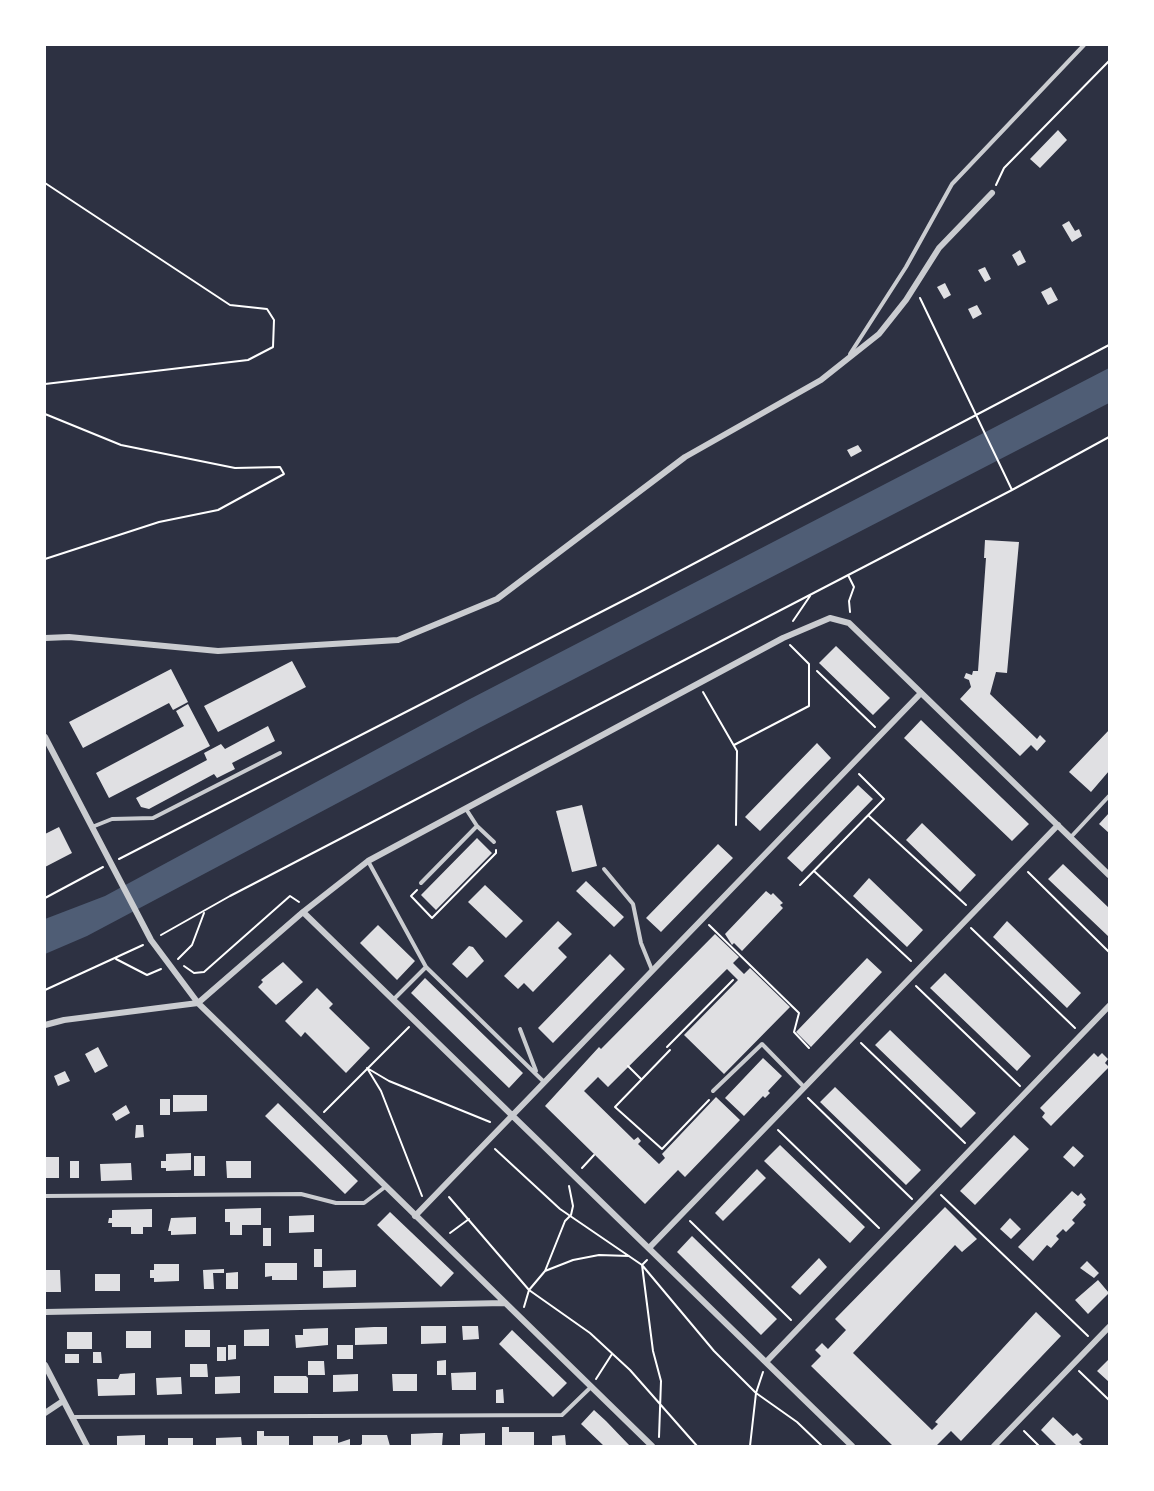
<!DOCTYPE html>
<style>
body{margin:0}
#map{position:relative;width:1154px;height:1491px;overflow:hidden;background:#2d3142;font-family:Roboto,sans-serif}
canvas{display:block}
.frame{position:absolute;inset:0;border:46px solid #fff;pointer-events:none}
</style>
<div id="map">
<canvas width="1154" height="1491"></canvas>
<div class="frame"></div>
</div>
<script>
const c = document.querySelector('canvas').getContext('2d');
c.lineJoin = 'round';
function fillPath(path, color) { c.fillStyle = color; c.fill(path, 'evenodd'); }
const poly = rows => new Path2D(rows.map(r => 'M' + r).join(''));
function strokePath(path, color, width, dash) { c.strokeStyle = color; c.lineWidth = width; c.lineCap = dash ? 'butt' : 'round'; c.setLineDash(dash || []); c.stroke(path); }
fillPath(poly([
 [1109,368,1109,403,481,727,87,936,45,954,45,919,105,896,470,699]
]), '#4f5d75');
fillPath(poly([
 [1058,130,1067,140,1040,168,1030,159],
 [1069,221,1075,231,1079,229,1082,236,1072,242,1062,225],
 [1020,250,1026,262,1018,266,1012,255],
 [985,267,991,279,985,282,978,270],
 [945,283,951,295,944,299,937,287],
 [1051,287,1058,300,1048,305,1041,292],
 [977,305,982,314,973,319,968,309],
 [858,445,862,451,851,457,847,450],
 [985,540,1019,542,1007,673,996,672,990,694,1037,739,1040,735,1046,741,1037,751,1031,745,1020,756,960,699,971,687,969,680,964,678,966,673,972,675,973,671,978,671,986,558,984,558],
 [836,646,890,698,873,715,819,663],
 [292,661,306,687,218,732,204,706],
 [171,669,188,702,173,710,169,703,83,748,69,722],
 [188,704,210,746,109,798,96,773,184,726,176,711],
 [921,720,1029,824,1012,841,904,738],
 [268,726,275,741,232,763,235,769,217,778,214,774,149,809,141,807,136,798,207,760,204,753,221,744,225,749],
 [1109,730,1109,771,1091,792,1069,772],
 [817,743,831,758,760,831,745,817],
 [858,785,873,799,802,872,787,858],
 [582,805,597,866,572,872,556,811],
 [1109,813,1109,833,1099,824],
 [922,823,976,875,960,892,906,840],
 [59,827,72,853,45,867,45,834],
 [477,838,492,853,436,910,421,895],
 [718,844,733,858,661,932,646,918],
 [1063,864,1109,908,1109,937,1048,879],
 [869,878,923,930,907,947,853,896],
 [586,881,624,917,614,927,576,891],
 [485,885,523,921,506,938,468,902],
 [766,891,771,895,773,893,783,903,780,905,783,908,742,951,734,943,732,945,725,934],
 [558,921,572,934,558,948,567,957,533,992,524,983,518,989,504,976],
 [1007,921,1081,993,1067,1008,993,937],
 [378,925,415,961,397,980,360,943],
 [715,934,739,957,733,963,744,974,750,968,790,1007,724,1074,684,1035,738,980,727,969,608,1087,598,1077,584,1091,634,1140,638,1137,641,1141,638,1144,659,1164,665,1158,662,1154,716,1097,740,1120,685,1177,678,1170,645,1204,545,1106,599,1047,601,1049],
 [469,946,473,947,484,961,467,978,452,964],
 [610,954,625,969,553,1043,538,1028],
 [867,958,882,972,811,1047,796,1032],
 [283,962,303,982,276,1005,258,987,263,982,261,980],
 [945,973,1031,1056,1017,1071,930,988],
 [425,978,523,1073,509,1088,411,993],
 [317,988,333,1004,329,1008,370,1048,346,1073,305,1032,301,1037,285,1021],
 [890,1030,976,1113,961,1128,875,1045],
 [98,1047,108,1066,95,1073,85,1054],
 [1094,1053,1098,1057,1102,1053,1108,1059,1105,1063,1109,1067,1051,1126,1042,1117,1045,1113,1040,1108],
 [763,1058,782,1076,768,1091,770,1093,765,1098,763,1096,744,1116,725,1098],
 [65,1071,70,1081,58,1086,54,1076],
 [835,1087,921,1170,906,1185,820,1102],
 [173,1095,207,1095,207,1111,173,1112],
 [160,1099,170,1099,170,1115,160,1115],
 [278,1103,358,1181,345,1194,265,1116],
 [126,1105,130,1113,116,1121,112,1114],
 [136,1125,143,1125,144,1137,135,1138],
 [1014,1135,1029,1149,975,1205,960,1191],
 [780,1145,865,1227,850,1243,764,1161],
 [1073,1146,1084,1156,1074,1167,1063,1157],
 [191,1153,191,1170,166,1171,166,1168,161,1168,161,1161,166,1161,166,1154],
 [194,1156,205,1156,205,1176,194,1176],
 [45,1157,59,1157,59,1178,45,1178],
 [70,1161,79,1161,79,1178,70,1178],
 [226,1161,251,1161,251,1178,227,1178],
 [131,1163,132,1180,101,1181,100,1164],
 [757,1169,766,1178,723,1221,715,1213],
 [1072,1191,1078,1196,1081,1193,1086,1199,1083,1202,1086,1205,1072,1220,1075,1223,1066,1232,1063,1229,1056,1236,1059,1239,1051,1248,1047,1245,1033,1261,1018,1247],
 [945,1207,977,1239,962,1252,955,1245,853,1353,932,1430,938,1424,935,1422,1036,1312,1061,1336,961,1441,951,1431,936,1446,893,1446,811,1366,821,1356,815,1350,822,1343,828,1349,846,1330,835,1319],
 [261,1208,261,1225,242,1225,242,1235,230,1235,230,1222,225,1222,225,1209],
 [152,1209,152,1227,143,1227,143,1234,131,1234,131,1227,112,1227,112,1223,108,1223,109,1218,112,1218,112,1210],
 [390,1212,454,1273,441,1287,377,1225],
 [314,1215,314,1232,289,1233,289,1216],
 [196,1217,196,1234,171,1235,171,1231,168,1231,171,1218],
 [1010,1218,1021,1229,1011,1239,1000,1229],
 [263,1228,271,1228,271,1246,263,1246],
 [692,1236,777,1319,761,1335,677,1252],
 [314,1249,322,1249,322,1267,314,1267],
 [819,1258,827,1267,800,1295,791,1287],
 [1087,1261,1099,1273,1094,1278,1080,1268],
 [265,1263,297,1263,297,1280,272,1280,272,1276,265,1277],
 [154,1264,179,1264,179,1281,154,1282,154,1278,150,1278,150,1270,154,1270],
 [224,1269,224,1273,213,1273,214,1289,204,1289,203,1270],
 [45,1270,60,1270,61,1292,45,1292],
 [356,1270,356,1287,323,1288,323,1271],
 [238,1272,238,1289,226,1289,226,1273],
 [95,1274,120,1274,120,1291,95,1291],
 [1098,1280,1109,1293,1088,1314,1075,1300],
 [421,1326,446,1326,446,1343,421,1344],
 [462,1326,478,1326,479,1339,463,1340],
 [374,1327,387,1327,387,1344,355,1345,355,1328],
 [328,1328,328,1345,296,1348,295,1335,303,1335,303,1329],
 [269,1329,269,1346,244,1346,244,1330],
 [185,1330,210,1330,210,1347,185,1347],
 [512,1330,567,1383,553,1397,499,1344],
 [126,1331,151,1331,151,1348,126,1348],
 [67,1332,92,1332,92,1349,67,1349],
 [228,1345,236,1345,236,1359,228,1360],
 [337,1345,353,1345,353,1359,337,1359],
 [217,1347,226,1347,226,1361,217,1361],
 [93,1352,101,1352,102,1363,93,1363],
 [65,1354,79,1354,79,1363,65,1363],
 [1109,1359,1109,1382,1097,1371],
 [446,1360,446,1375,437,1375,437,1361],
 [308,1361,324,1361,325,1375,308,1375],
 [190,1364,207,1364,208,1377,190,1377],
 [476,1372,476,1390,452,1390,451,1373],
 [135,1373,135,1395,98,1396,97,1379,118,1379,120,1374],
 [358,1374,358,1391,333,1392,333,1375],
 [392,1374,417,1374,417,1391,393,1391],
 [240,1376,240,1393,215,1394,215,1377],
 [274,1376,306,1376,308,1378,308,1393,274,1393],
 [181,1377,182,1394,157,1395,156,1378],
 [503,1389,504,1403,496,1403,496,1390],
 [594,1410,606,1421,630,1446,604,1446,581,1424],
 [1053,1417,1073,1436,1077,1433,1083,1439,1079,1442,1083,1446,1057,1446,1041,1430],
 [502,1427,509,1427,509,1432,534,1432,534,1446,502,1446],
 [257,1431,264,1431,264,1436,289,1436,289,1446,257,1446],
 [435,1433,443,1433,442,1446,411,1446,411,1434],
 [485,1433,485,1446,460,1446,460,1434],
 [145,1435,145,1446,117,1446,117,1436],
 [362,1435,387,1435,390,1446,359,1446,362,1444],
 [565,1435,566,1446,552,1446,552,1436],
 [313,1436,338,1436,338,1443,350,1439,350,1446,313,1446],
 [241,1437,242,1446,216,1446,216,1438],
 [168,1438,193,1438,193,1446,168,1446]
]), '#e0e0e3');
strokePath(poly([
 [45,183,230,305,267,309,274,320,273,347,248,360,45,384],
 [996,185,1004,168,1109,61],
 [920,298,1012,490],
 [45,414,121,445,235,468,280,467,284,474,218,510,159,522,45,559],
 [848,575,854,587,849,601,850,612],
 [793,621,810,596],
 [817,671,875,727],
 [703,692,737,751,736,825],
 [734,745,809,706,809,664,790,645],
 [869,816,966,905],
 [119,859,640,592,1109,345],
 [814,871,911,961],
 [1028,872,1109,952],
 [800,885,884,799,859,774],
 [417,890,411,896,432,918,496,853,496,850],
 [45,898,103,867],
 [709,925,799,1013,794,1032,809,1048],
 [971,928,1075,1028],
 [161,935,230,896,1012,490,1109,437],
 [116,959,147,975,161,969],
 [178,959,192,945,204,913],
 [184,966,194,973,204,972,290,896,299,902],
 [916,986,1020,1086],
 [45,990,143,945],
 [861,1043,965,1143],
 [667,1047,733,980],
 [670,1050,615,1107,662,1149,709,1100],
 [628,1066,641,1079],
 [808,1098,912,1199],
 [324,1112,409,1027],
 [778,1130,879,1228],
 [495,1149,560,1209,642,1265,647,1260],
 [582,1168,594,1155],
 [569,1186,573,1206,571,1215,565,1221,545,1271,529,1290,590,1333,630,1370,697,1446],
 [941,1195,1088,1336],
 [422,1196,381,1091,367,1068,389,1081,490,1122],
 [449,1197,529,1290,524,1307],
 [690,1221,791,1320],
 [450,1233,469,1219],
 [642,1265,714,1351,756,1393,797,1422,822,1446],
 [642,1265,653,1351,661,1381,659,1437],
 [545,1271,573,1260,599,1255,629,1256],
 [1079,1371,1109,1400],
 [596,1379,612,1354],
 [1024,1431,1039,1446],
 [750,1446,756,1393,763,1372]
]), '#fff', 2);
strokePath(poly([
 [850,354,906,267,952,184,1084,45],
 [466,809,477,826,494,842],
 [92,827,112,819,153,818,280,753],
 [1070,838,1109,796],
 [368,861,426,967,543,1081],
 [604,869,633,904,641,943,652,970],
 [421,883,477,826],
 [394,999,426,967],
 [520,1029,536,1071],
 [713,1091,762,1044,804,1087],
 [45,1196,301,1194,336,1203,364,1203,385,1187],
 [72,1417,562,1415,591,1387]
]), '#caccd0', 4);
strokePath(poly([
 [45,638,69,637,218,651,398,640,497,599,685,457,821,380,879,334,906,300,939,248,992,193],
 [45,737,151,940,198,1003,652,1446],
 [303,912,852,1446],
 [45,1025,64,1020,198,1003,303,912,368,861,783,638,830,618,849,623,1109,875],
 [415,1216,921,693],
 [649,1248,1058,825],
 [45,1312,505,1303],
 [766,1362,1109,1006],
 [45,1365,87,1446],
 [45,1413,63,1401],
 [994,1446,1109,1327]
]), '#caccd0', 6);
</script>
